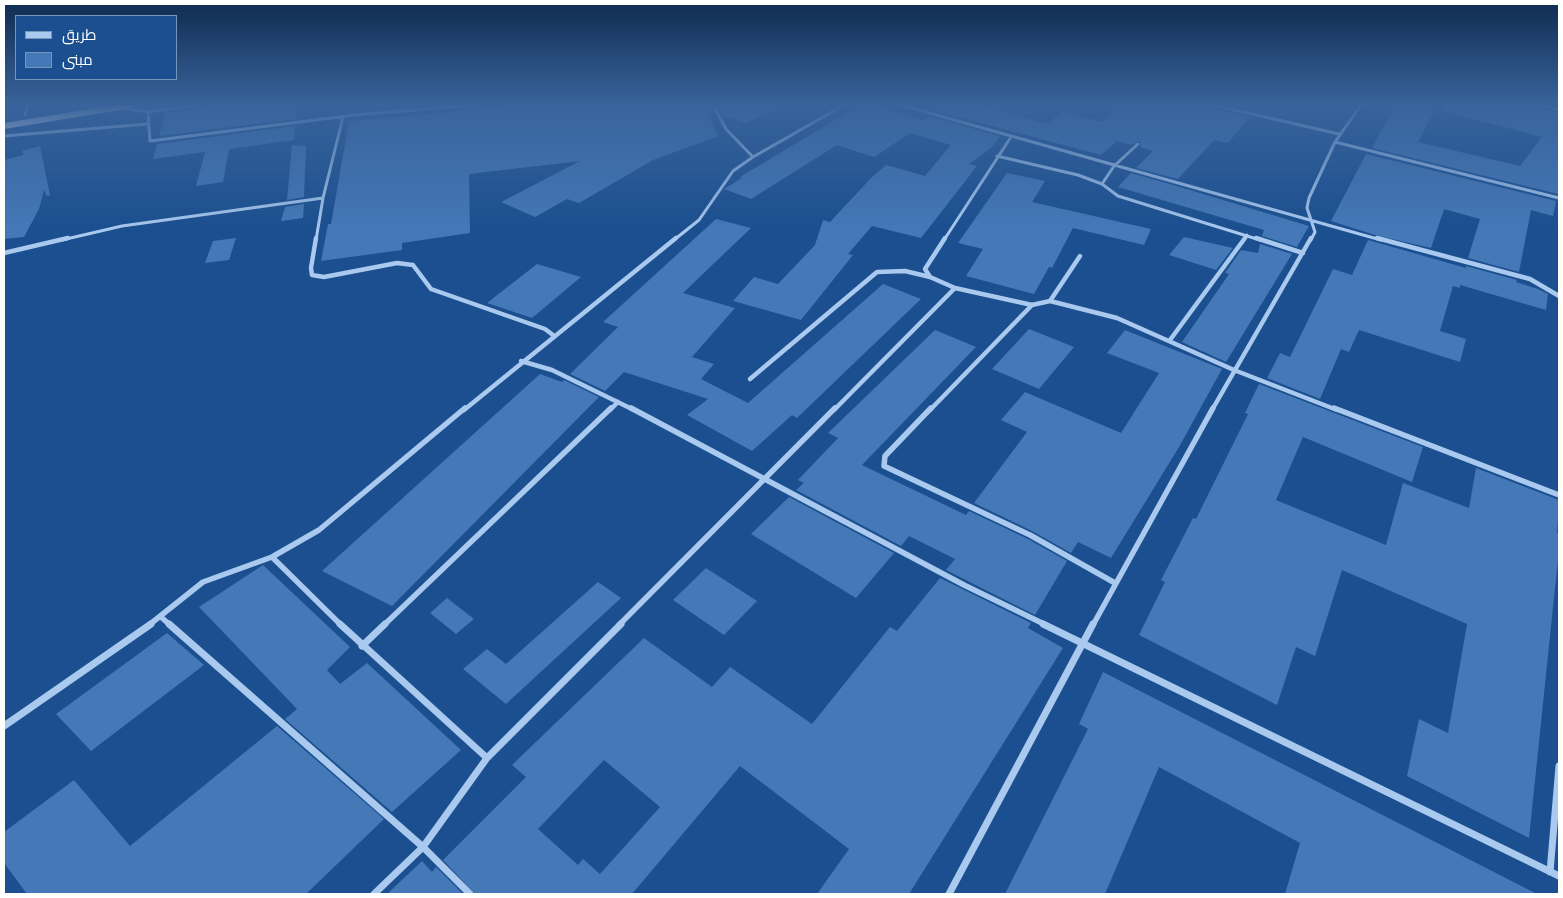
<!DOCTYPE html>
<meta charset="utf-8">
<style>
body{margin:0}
#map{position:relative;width:1563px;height:898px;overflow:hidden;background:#1b4f8f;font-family:Quicksand,Cairo,sans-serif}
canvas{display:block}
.frame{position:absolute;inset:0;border:5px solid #fff;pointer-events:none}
.legend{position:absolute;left:15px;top:15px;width:162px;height:65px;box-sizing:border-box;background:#1b4f8f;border:1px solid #7695bc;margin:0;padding:6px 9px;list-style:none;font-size:15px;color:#fff}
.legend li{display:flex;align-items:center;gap:10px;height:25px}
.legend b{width:25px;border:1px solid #7695bc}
</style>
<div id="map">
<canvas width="1563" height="898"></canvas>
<div class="frame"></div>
<ul class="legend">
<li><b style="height:6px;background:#a9c9ee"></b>طريق</li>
<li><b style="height:14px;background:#4478b7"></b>مبنى</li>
</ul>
</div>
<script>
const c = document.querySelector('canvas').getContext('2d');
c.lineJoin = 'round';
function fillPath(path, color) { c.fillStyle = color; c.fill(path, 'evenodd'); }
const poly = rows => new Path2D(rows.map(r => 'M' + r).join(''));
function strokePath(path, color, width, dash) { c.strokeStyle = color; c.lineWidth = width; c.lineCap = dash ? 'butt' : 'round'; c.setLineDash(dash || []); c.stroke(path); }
fillPath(poly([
 [223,105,296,105,296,119,159,136,165,113],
 [527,105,710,105,713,112,706,110,718,136,653,160,579,203,567,199,535,217,501,202,580,161,469,174,470,233,402,243,402,250,321,261,328,224,331,224,349,121],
 [717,105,782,105,746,123,723,116],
 [860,105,874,105,923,120,928,116,1000,136,992,147,969,164,977,166,921,238,872,226,848,254,853,255,801,320,733,301,754,277,778,284,815,245,823,220,830,222,871,178,886,165,925,176,951,145,910,133,874,157,837,145,751,199,724,189,742,178,740,177],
 [945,105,978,105,1047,124,1063,111,1102,122,1121,105,1210,105,1212,108,1250,117,1228,143,1214,140,1178,179,1136,168,1153,151,1140,147,1141,144,1139,141,1132,145,1117,141,1101,155,936,111],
 [1395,105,1437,105,1418,142,1520,166,1542,137,1443,111,1444,105,1529,105,1559,113,1558,194,1372,148],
 [295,126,294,140,229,149,223,182,196,186,205,152,153,159,157,144],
 [292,145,306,146,304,197,287,200],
 [40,146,50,195,47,196,44,190,39,209,24,237,4,239,4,160,24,155,22,151],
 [1366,154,1556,201,1553,216,1531,210,1519,272,1468,258,1480,219,1444,209,1431,248,1375,235,1331,221],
 [1007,173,1045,181,1032,202,1151,229,1144,245,1073,228,1052,268,1049,267,1034,294,966,276,983,249,958,243],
 [1131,173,1173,185,1309,226,1297,247,1262,236,1264,230,1118,187],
 [304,204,303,218,281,221,285,207],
 [716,219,751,228,683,293,735,308,692,357,714,364,701,379,748,403,883,284,921,299,797,418,792,415,752,451,687,415,708,399,624,372,605,391,570,374,618,327,603,322],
 [1184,237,1233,248,1216,270,1169,255],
 [236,238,229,260,205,263,213,241],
 [1368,240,1466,268,1466,266,1517,280,1516,282,1538,289,1548,294,1546,310,1460,285,1460,288,1453,286,1440,331,1466,339,1460,362,1359,330,1349,352,1341,349,1320,399,1267,378,1280,353,1290,357,1333,269,1352,275],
 [1260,244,1292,254,1226,362,1182,342,1229,274,1225,273,1241,250,1258,253],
 [537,264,581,277,532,318,487,303],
 [1029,329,1074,347,1039,389,992,369],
 [935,330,976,347,862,465,966,515,969,511,1028,539,1067,561,1035,615,946,570,955,559,909,536,901,546,796,490,804,483,798,480,838,438,828,433],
 [1125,330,1222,369,1179,447,1111,558,1078,542,1071,553,1032,531,974,503,1027,432,1001,420,1025,392,1121,433,1159,373,1107,353],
 [540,374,562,382,564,380,599,397,392,606,322,571],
 [1259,384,1423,447,1412,482,1303,437,1276,500,1386,545,1403,483,1469,508,1476,468,1559,500,1557,533,1559,533,1559,550,1529,838,1407,776,1419,719,1448,733,1467,624,1342,570,1315,656,1296,647,1277,705,1139,635,1165,582,1161,580,1193,518,1196,519,1248,414,1245,413],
 [789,497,894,553,856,598,751,534],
 [263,565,350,647,327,670,340,684,367,663,461,750,392,812,285,719,297,709,199,607],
 [706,568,757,601,724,635,673,600],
 [940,578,1031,623,1028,628,1063,648,909,894,817,894,849,849,740,766,632,894,475,894,443,860,526,777,512,765,644,638,712,687,730,667,812,724,890,627,897,631],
 [604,760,660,807,600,874,583,859,578,865,538,829],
 [598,582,621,598,506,704,463,669,487,649,506,664],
 [447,598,474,619,456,634,430,613],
 [167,633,204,665,91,751,56,714],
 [1103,672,1537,894,1285,894,1300,843,1159,767,1105,894,1005,894,1088,729,1079,724],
 [277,726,384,819,306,894,27,894,4,863,4,832,74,780,130,846],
 [422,861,432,872,436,867,463,894,387,894]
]), '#4478b7');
strokePath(poly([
 [713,105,726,129,753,157],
 [901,105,1381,240],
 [1213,105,1339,134],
 [1541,105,1559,110],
 [123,108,148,112,199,105],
 [148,112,150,141,354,115,474,105],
 [25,115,28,105],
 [4,136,147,124],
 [1335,142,1361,105],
 [997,156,1078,175,1102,184,1118,196,1260,240],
 [1102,184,1114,166,1138,144],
 [62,240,122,226,323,198],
 [316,240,323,198,343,117],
 [674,240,699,220,733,171,753,157,844,105],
 [944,240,1011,137],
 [1244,240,1247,235],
 [1311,240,1315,232,1307,208,1309,198,1335,142,1559,198]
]), '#a9c9ee', 3);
strokePath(poly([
 [316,238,311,268,312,275,324,277,397,263,413,265,431,289,545,329,553,335],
 [945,238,925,269,930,277,955,288],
 [1256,238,1303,253],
 [1377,238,1530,279,1559,296],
 [4,253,68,238],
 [1050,301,1080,256],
 [1170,340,1245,238],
 [521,361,552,370,634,410],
 [750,379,877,272,905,271,930,277],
 [464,410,676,238],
 [610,410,618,402],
 [834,410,955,288,1032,305,1050,301,1117,318,1234,370,1337,410],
 [930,410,1032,305],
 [1212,410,1311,238]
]), '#a9c9ee', 4.5);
strokePath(poly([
 [631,408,964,585,1046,625],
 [931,408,885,456,884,466,1030,535,1115,583],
 [1334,408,1559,495],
 [272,557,341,625],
 [161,617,170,625],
 [149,625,203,582,272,557,319,530,465,408],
 [384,625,611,408],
 [619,625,835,408],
 [1093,625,1213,408]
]), '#a9c9ee', 5.5);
strokePath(poly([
 [169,624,423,847,470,894],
 [340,624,487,758],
 [1043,624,1559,876],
 [362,646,385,624],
 [4,726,151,624],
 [1550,872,1559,766],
 [374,894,423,847,487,758,621,624],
 [949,894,1093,624]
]), '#a9c9ee', 7);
fillPath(poly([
 [115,105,136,105,132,108,4,129,4,123,115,105]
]), '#fff');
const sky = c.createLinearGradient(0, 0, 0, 231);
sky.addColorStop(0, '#0f2b4f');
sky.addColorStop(0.45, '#39639b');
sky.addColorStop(1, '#39639b00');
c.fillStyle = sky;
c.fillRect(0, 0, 1563, 231);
</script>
